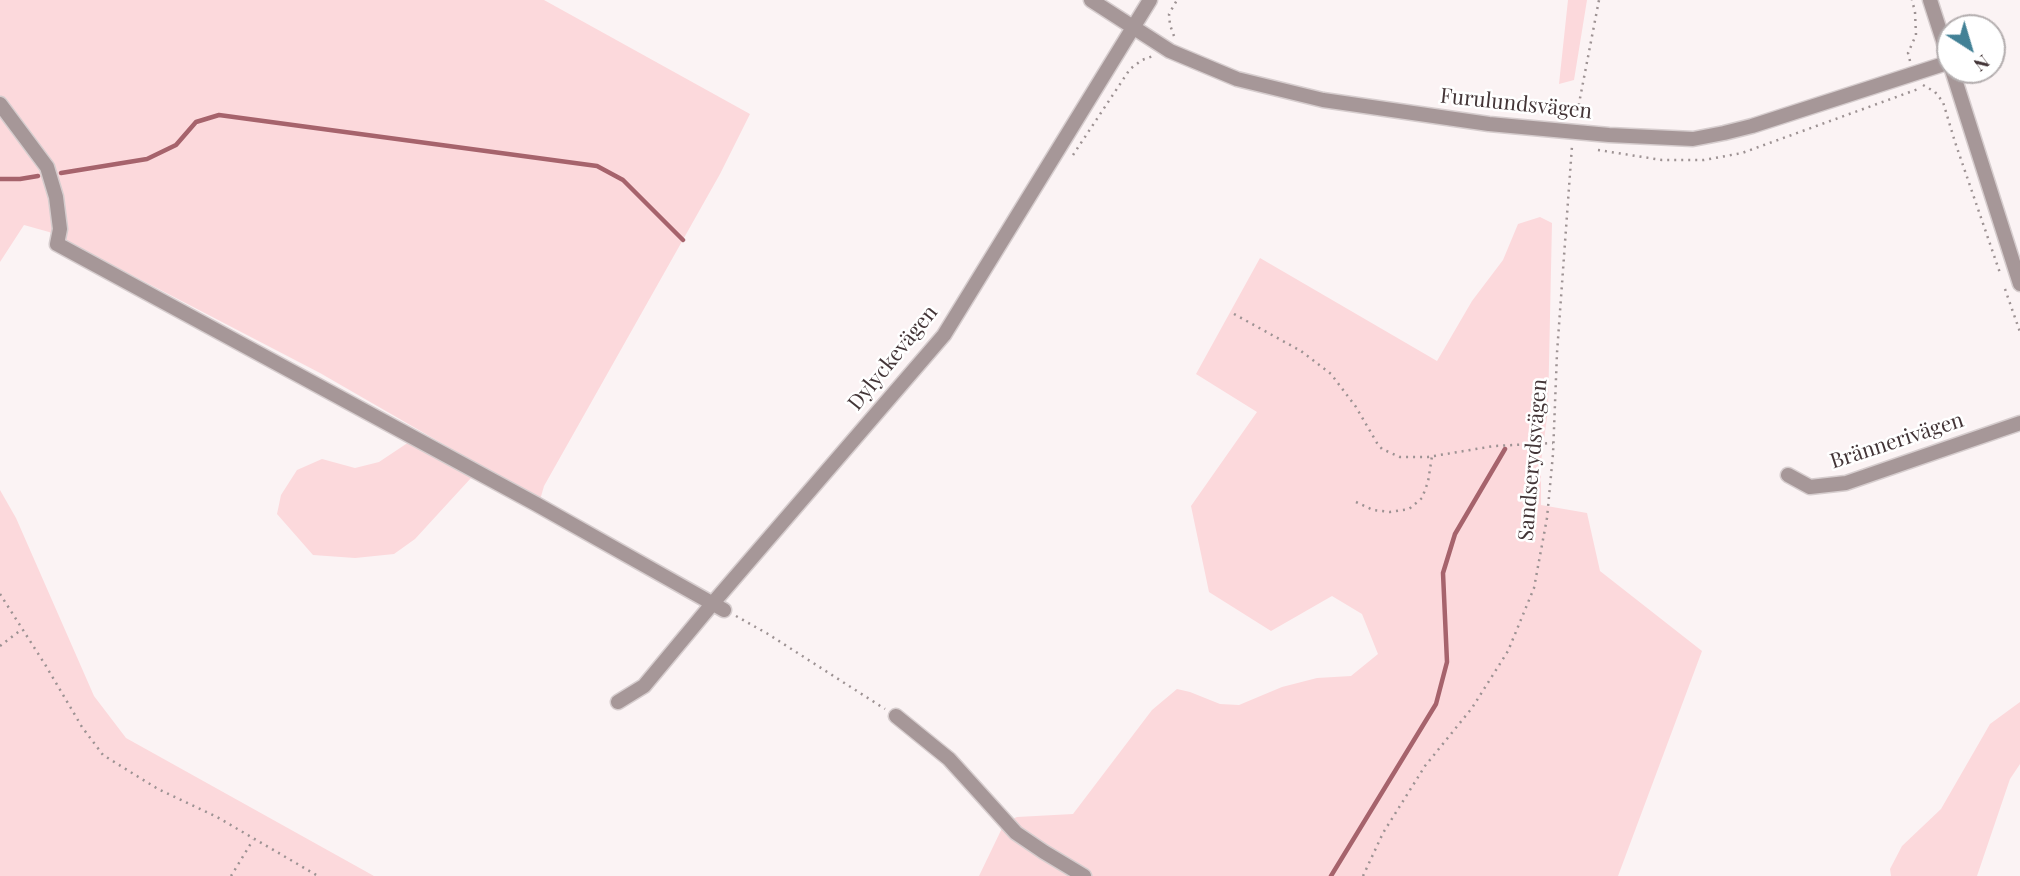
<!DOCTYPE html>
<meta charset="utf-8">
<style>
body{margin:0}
#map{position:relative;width:2020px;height:876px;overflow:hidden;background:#fbf3f4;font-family:"Playfair Display",serif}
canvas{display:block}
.north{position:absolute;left:1936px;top:14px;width:70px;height:70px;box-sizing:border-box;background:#fff;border:2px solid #b4aeaf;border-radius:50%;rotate:143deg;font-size:19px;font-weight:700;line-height:28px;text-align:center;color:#433537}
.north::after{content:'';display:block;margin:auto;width:24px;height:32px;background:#428196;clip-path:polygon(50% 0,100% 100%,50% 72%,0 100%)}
</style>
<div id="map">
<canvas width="2020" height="876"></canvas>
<div class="north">N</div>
</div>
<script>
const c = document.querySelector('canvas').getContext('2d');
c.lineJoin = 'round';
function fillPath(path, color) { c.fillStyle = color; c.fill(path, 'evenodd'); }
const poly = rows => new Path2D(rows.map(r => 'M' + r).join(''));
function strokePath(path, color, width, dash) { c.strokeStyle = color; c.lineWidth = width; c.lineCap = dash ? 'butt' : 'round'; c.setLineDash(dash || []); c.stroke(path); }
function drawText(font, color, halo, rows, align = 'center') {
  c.font = font + ' "Playfair Display",serif'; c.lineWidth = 5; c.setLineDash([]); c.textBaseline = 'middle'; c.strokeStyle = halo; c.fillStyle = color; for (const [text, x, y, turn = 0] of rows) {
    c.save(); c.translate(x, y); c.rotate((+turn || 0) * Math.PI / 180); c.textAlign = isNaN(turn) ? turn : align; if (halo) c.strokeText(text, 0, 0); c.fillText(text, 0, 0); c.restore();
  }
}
fillPath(poly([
 [0,0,544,0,750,114,720,174,544,486,540,500,320,373,49,232,24,225,0,262],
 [1568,0,1587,0,1574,80,1559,84],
 [1540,217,1552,223,1548,410,1541,462,1541,505,1587,513,1600,571,1702,651,1618,876,979,876,1005,822,1017,817,1073,814,1152,710,1177,689,1190,692,1220,704,1239,705,1282,687,1317,678,1351,676,1378,654,1362,614,1332,596,1271,631,1209,592,1191,506,1257,412,1196,374,1260,258,1437,361,1472,301,1503,260,1518,224],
 [409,442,471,478,415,539,394,554,355,558,313,555,277,514,281,495,297,470,322,459,355,468,379,462],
 [0,490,16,518,94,696,126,738,374,876,0,876],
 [2020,702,2020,764,2010,779,1977,876,1891,876,1890,869,1902,846,1941,809,1990,724]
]), '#fcd9dc');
strokePath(poly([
 [61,173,147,159,176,145,196,122,219,115,597,166,623,180,683,240],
 [0,179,20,179,38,176],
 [1331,876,1436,704,1447,662,1443,573,1455,534,1505,449]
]), '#a6636c', 4.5);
const minor = poly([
 [1091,0,1170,51,1237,79,1323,100,1489,124,1609,135,1693,139,1724,133,1752,126,1950,62],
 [1930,0,1950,62],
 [1952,70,2020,284],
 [0,104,47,167,56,197,60,229,57,244,536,504,724,610],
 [1788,475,1810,487,1846,483,2020,423],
 [618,702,644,686,713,603,944,335,1150,0],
 [896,716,949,759,1016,833,1044,852,1084,876]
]);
strokePath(minor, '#d6cdce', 17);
strokePath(poly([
 [1174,36,1170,25,1169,14,1177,0],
 [1910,61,1908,53,1916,35,1915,12,1912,0],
 [1923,85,1935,92,1943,102,1955,142,2000,273],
 [1576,119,1599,0],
 [1598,150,1662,160,1704,160,1742,153,1921,88],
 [1073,155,1130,69,1142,60,1153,56],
 [2005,289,2020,332],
 [1234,314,1301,351,1331,374,1356,407,1377,443,1382,449,1400,457,1428,457,1494,446,1553,443],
 [1356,502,1373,510,1390,512,1409,509,1422,498,1428,482,1432,456],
 [0,594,46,666,82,727,103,755,158,789,217,817,318,876],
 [736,616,768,634,885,709],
 [0,646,22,629],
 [231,876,253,840],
 [1363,876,1383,833,1425,766,1472,708,1508,651,1534,588,1547,518,1553,454,1557,353,1572,146]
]), '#9d9293', 2.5, [2, 5]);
strokePath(minor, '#a69798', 14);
drawText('21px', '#433537', '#fff', [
 ["Furulundsvägen",1516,104,6],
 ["Dylyckevägen",893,358,-51],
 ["Brännerivägen",1897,441,-18],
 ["Sandserydsvägen",1533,460,-85]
]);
</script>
